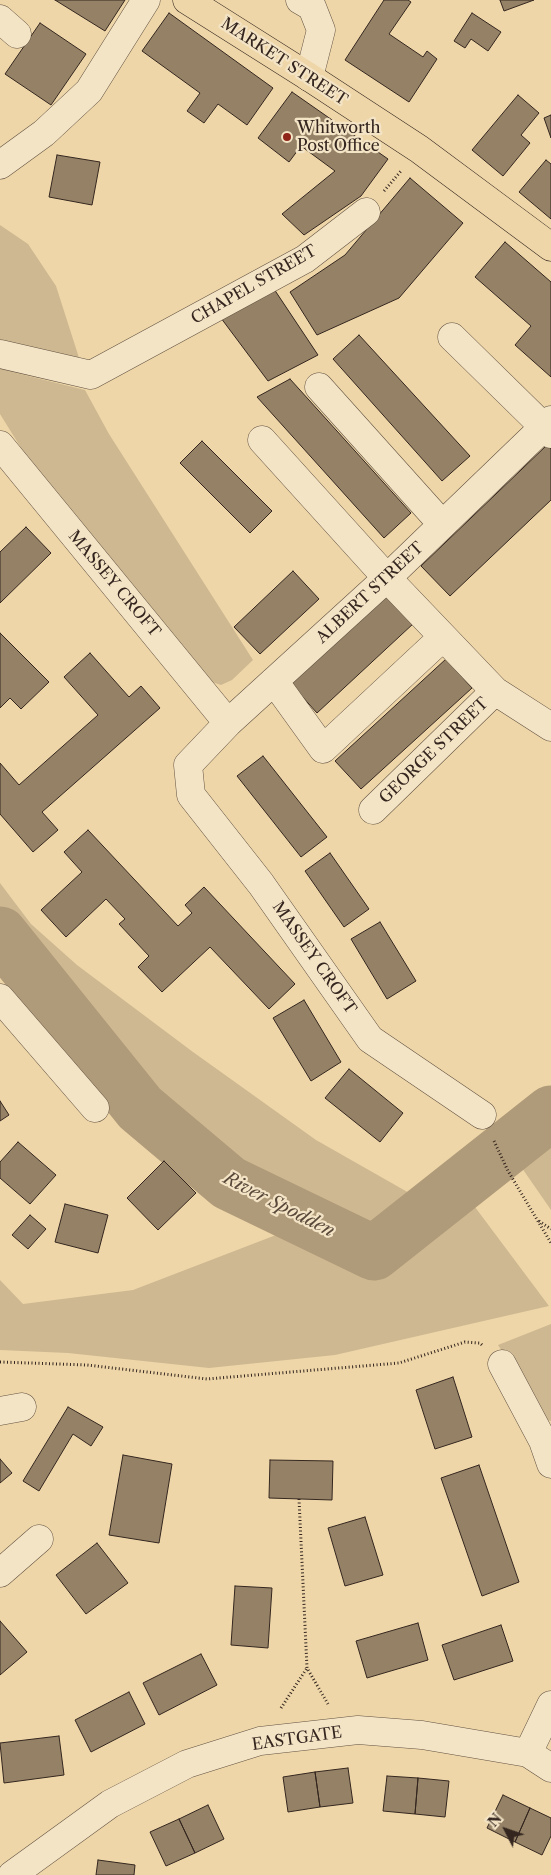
<!DOCTYPE html>
<style>
body{margin:0}
#map{position:relative;width:551px;height:1875px;overflow:hidden;background:#eed6a8;font-family:"Libre Caslon Text",serif}
canvas{display:block}
.north{position:absolute;left:481px;top:1805px;width:50px;height:50px;-webkit-text-stroke:4px #f4e4c6;paint-order:stroke;rotate:311deg;font-size:14px;font-weight:700;line-height:20px;text-align:center;color:#34261f}
.north::after{content:'';display:block;margin:auto;width:18px;height:22px;background:#34261f;clip-path:polygon(50% 0,100% 100%,50% 72%,0 100%)}
</style>
<div id="map">
<canvas width="551" height="1875"></canvas>
<div class="north">N</div>
</div>
<script>
const c = document.querySelector('canvas').getContext('2d');
c.lineJoin = 'round';
function fillPath(path, color) { c.fillStyle = color; c.fill(path, 'evenodd'); }
const poly = rows => new Path2D(rows.map(r => 'M' + r).join(''));
function strokePath(path, color, width, dash) { c.strokeStyle = color; c.lineWidth = width; c.lineCap = dash ? 'butt' : 'round'; c.setLineDash(dash || []); c.stroke(path); }
function drawText(font, color, halo, rows, align = 'center') {
  c.font = font + ' "Libre Caslon Text",serif'; c.lineWidth = 4.5; c.setLineDash([]); c.textBaseline = 'middle'; c.strokeStyle = halo; c.fillStyle = color; for (const [text, x, y, turn = 0] of rows) {
    c.save(); c.translate(x, y); c.rotate((+turn || 0) * Math.PI / 180); c.textAlign = isNaN(turn) ? turn : align; if (halo) c.strokeText(text, 0, 0); c.fillText(text, 0, 0); c.restore();
  }
}
fillPath(poly([
 [0,225,28,244,56,286,81,364,0,343],
 [0,369,85,390,109,434,253,660,232,680,221,685,212,682,36,472,0,414],
 [0,883,31,924,77,965,193,1052,316,1140,411,1194,449,1165,454,1177,369,1242,238,1173,148,1100,0,921],
 [551,1130,551,1210,515,1158],
 [469,1199,549,1306,335,1355,209,1368,68,1353,0,1350,0,1280,23,1304,133,1290,289,1230,371,1271],
 [551,1324,551,1421,547,1420,498,1345]
]), '#ceb891');
strokePath(poly([
 [0,934,140,1108,229,1183,374,1253,551,1113]
]), '#af9a79', 55);
const building = poly([
 [55,0,125,0,105,31,55,0],
 [384,0,408,0,411,2,389,34,423,57,427,51,437,59,409,102,345,60,384,0],
 [500,0,534,0,504,11,500,0],
 [169,13,273,88,247,125,218,104,204,123,187,111,200,93,142,51,169,13],
 [472,13,501,32,488,51,471,39,465,48,454,41,472,13],
 [40,23,86,54,51,105,5,74,40,23],
 [292,92,388,159,361,196,304,235,282,214,335,171,301,146,289,162,258,138,292,92],
 [518,95,539,113,521,135,530,143,503,176,472,150,518,95],
 [551,115,551,138,544,118,551,115],
 [57,155,100,162,92,205,49,197,57,155],
 [546,160,551,164,551,219,519,192,546,160],
 [410,178,463,223,399,298,317,335,290,292,345,255,410,178],
 [505,242,551,282,551,377,515,345,531,326,475,277,505,242],
 [272,286,318,355,268,381,215,310,272,286],
 [359,335,470,456,442,481,333,359,359,335],
 [290,379,411,513,384,538,257,397,290,379],
 [202,441,272,511,250,533,180,463,202,441],
 [547,445,551,449,551,500,450,596,421,566,547,445],
 [26,527,51,553,0,603,0,552,26,527],
 [293,571,319,599,260,654,234,627,293,571],
 [388,595,414,623,317,713,291,684,388,595],
 [0,633,49,682,21,709,10,698,0,708,0,633],
 [90,653,129,697,141,686,160,708,42,812,58,830,33,852,0,814,0,763,19,785,98,715,64,677,90,653],
 [446,659,472,688,361,789,335,761,446,659],
 [263,756,327,837,301,857,237,776,263,756],
 [88,830,178,926,192,913,185,905,204,887,295,984,269,1009,210,947,162,992,138,967,149,956,119,924,125,919,106,899,66,937,41,910,82,872,64,852,88,830],
 [330,853,369,909,344,927,305,871,330,853],
 [380,922,416,981,387,999,351,939,380,922],
 [304,1000,341,1062,311,1081,273,1018,304,1000],
 [349,1069,403,1113,380,1142,325,1098,349,1069],
 [0,1101,9,1115,0,1121,0,1101],
 [18,1142,56,1175,30,1204,0,1178,0,1162,18,1142],
 [164,1161,196,1193,158,1230,127,1198,164,1161],
 [65,1204,108,1215,98,1253,55,1242,65,1204],
 [30,1215,46,1229,28,1249,12,1235,30,1215],
 [453,1377,472,1437,435,1449,416,1390,453,1377],
 [68,1407,103,1427,91,1446,73,1434,39,1491,23,1481,68,1407],
 [123,1455,172,1464,159,1543,109,1535,123,1455],
 [0,1459,12,1473,0,1483,0,1459],
 [270,1460,333,1461,332,1500,269,1498,270,1460],
 [479,1465,519,1582,482,1596,441,1478,479,1465],
 [365,1517,383,1575,345,1586,328,1528,365,1517],
 [97,1543,128,1583,86,1614,56,1575,97,1543],
 [235,1586,272,1588,268,1648,231,1645,235,1586],
 [0,1621,27,1652,0,1675,0,1621],
 [418,1623,428,1660,367,1678,356,1641,418,1623],
 [501,1625,513,1661,454,1680,442,1645,501,1625],
 [201,1654,217,1685,159,1715,143,1683,201,1654],
 [129,1692,145,1724,91,1752,75,1720,129,1692],
 [59,1736,64,1775,4,1783,0,1743,59,1736],
 [348,1768,353,1803,320,1807,315,1772,348,1768],
 [315,1772,320,1807,288,1812,283,1777,315,1772],
 [387,1776,418,1778,415,1814,383,1811,387,1776],
 [418,1778,449,1781,445,1817,415,1814,418,1778],
 [503,1795,530,1808,515,1842,487,1828,503,1795],
 [208,1805,224,1839,195,1853,179,1819,208,1805],
 [530,1808,551,1818,551,1836,542,1855,515,1842,530,1808],
 [179,1819,195,1853,166,1866,150,1832,179,1819],
 [98,1860,135,1865,134,1875,96,1875,98,1860]
]);
fillPath(building, '#958266');
strokePath(building, '#34261f', 1);
const minor = poly([
 [300,0,312,7,321,30,309,77],
 [0,19,17,34],
 [0,165,44,133,89,91,146,0],
 [452,337,551,434],
 [0,354,91,375,305,259,366,212],
 [319,387,442,524],
 [262,440,387,578,495,691,551,727],
 [0,445,228,723],
 [274,681,323,749,443,637],
 [373,810,495,691],
 [0,998,95,1108],
 [482,1115,370,1039,261,884,191,795,188,765,228,723,387,578,551,420],
 [502,1364,543,1441,551,1464],
 [0,1411,22,1407],
 [0,1573,39,1539],
 [528,1753,551,1705],
 [12,1875,110,1804,187,1764,260,1741,358,1730,422,1735,528,1753,551,1768]
]);
const major = poly([
 [187,0,309,77,419,149,551,247]
]);
strokePath(minor, '#625241', 29);
strokePath(major, '#34261f', 29);
strokePath(poly([
 [384,191,401,171],
 [494,1141,508,1171,551,1243],
 [539,1221,551,1229],
 [0,1362,87,1365,207,1379,399,1363,465,1342,480,1343,482,1345],
 [299,1499,307,1668,328,1704],
 [281,1708,307,1668]
]), '#34261f', 3, [1, 2.5]);
strokePath(minor, '#f4e4c6', 28);
strokePath(major, '#eed6a8', 28);
for (const [x, y, r, color] of [
 [287,137,5,"#8f2418"]
]) { const dot = new Path2D(); dot.arc(x, y, r, 0, 2 * Math.PI); c.fillStyle = color; c.fill(dot); strokePath(dot, '#f4e4c6', 2); }
drawText('16px', '#34261f', '#f4e4c6', [
 ["MARKET STREET",284,62,33],
 ["CHAPEL STREET",254,285,-30],
 ["MASSEY CROFT",114,584,50],
 ["ALBERT STREET",370,593,-43],
 ["GEORGE STREET",434,751,-44],
 ["MASSEY CROFT",314,958,55],
 ["EASTGATE",297,1739,-8]
]);
drawText('16px', '#34261f', '#f4e4c6', [
 ["Whitworth",297,128],
 ["Post Office",297,146]
], 'left');
drawText('italic 18px', '#59493a', '#f4e4c6', [
 ["River Spodden",279,1205,27]
]);
</script>
